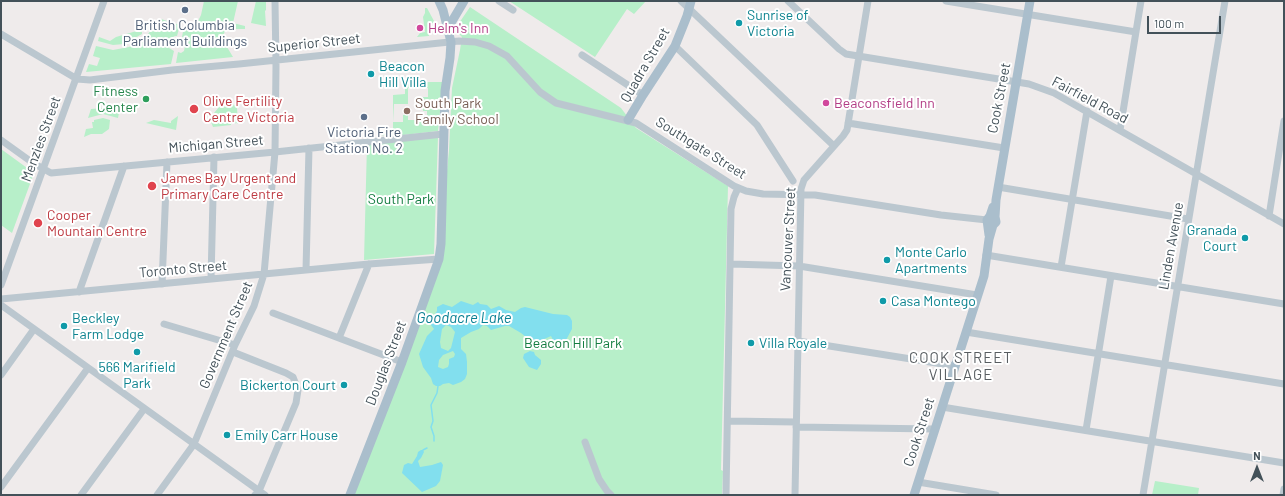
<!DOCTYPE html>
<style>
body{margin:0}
#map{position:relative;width:1285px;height:496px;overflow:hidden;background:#efebeb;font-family:Barlow,sans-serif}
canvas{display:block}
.frame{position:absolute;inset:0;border:2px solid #435159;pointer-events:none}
.north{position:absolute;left:1237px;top:448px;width:40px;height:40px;-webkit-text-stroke:3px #fff;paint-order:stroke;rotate:0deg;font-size:11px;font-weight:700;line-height:16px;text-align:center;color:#435159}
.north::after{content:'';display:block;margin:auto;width:14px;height:18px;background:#435159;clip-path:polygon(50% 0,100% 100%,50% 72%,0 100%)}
.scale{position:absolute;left:1147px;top:16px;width:74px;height:18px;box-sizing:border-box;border:2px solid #435159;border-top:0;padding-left:5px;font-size:12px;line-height:14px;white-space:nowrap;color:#435159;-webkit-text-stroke:3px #fff;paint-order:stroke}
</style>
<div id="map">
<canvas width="1285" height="496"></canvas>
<div class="frame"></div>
<div class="north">N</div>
<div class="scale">100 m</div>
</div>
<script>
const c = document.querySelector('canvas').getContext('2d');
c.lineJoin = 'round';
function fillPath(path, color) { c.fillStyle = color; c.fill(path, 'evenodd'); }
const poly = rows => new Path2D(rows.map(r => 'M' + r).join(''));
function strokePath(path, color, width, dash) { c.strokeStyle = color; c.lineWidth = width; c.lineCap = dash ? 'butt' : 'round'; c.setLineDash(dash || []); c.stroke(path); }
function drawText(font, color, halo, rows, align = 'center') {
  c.font = font + ' Barlow,sans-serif'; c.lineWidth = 4; c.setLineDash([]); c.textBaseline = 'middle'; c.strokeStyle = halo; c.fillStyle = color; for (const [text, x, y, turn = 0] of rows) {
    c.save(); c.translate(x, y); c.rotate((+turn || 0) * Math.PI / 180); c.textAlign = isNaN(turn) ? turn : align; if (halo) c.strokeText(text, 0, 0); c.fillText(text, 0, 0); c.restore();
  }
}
fillPath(poly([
 [204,1,238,1,233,23,245,26,245,29,228,29,225,31,223,36,224,42,233,57,176,63,178,52,181,53,184,51,186,41,184,38,182,37,184,26,191,27,196,25,201,15],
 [256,1,266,1,266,10,265,11,266,26,251,23],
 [509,1,646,1,634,14,627,9,595,57],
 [470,7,621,108,636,128,728,186,721,470,723,471,722,495,354,495,437,274,449,150,452,88,460,50,462,37,457,32,457,26],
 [425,8,427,8,434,21,434,23,428,24,429,36,417,37,420,33,425,32,423,17,425,13],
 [161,19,180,25,177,36,175,36,171,38,169,48,174,51,171,64,86,72,89,64,97,66,100,58,93,56,96,46,113,50,129,47,146,37,153,27,160,22],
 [140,30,142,31,142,34,124,44,113,45,98,41,99,37,110,41,116,37],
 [405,82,443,82,438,131,395,136,378,135,377,133,393,131,393,95,405,94],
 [408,88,428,88,428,97,423,97,423,111,427,111,427,120,408,120,408,115,403,115,403,122,393,122,394,104,408,104],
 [230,103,235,105,237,108,238,124,237,123,231,124,231,125,213,127,211,122,214,113,219,107,228,106],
 [116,107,120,108,118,118,103,114,88,118,91,109],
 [178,116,176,130,146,123,154,120,171,123,171,121],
 [103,118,110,120,109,129,102,134,91,134,84,137,86,129,93,128,92,122,94,122,94,120],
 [438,137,434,254,364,260,367,144],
 [1,149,34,173,12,233,1,225],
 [1155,481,1199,488,1198,495,1152,495]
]), '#b7efc9');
fillPath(poly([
 [461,301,473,305,478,302,480,304,487,305,491,309,499,306,506,310,515,312,521,308,525,307,553,314,567,315,570,317,572,321,572,329,566,340,563,343,558,343,557,341,554,342,551,336,542,340,530,341,527,340,526,337,521,333,509,326,505,326,491,330,487,326,483,325,479,329,471,332,461,338,461,349,466,354,467,362,467,374,465,379,461,382,453,385,449,383,443,384,440,386,436,386,433,384,431,378,423,367,419,354,427,336,434,329,431,325,431,320,437,311,437,307,443,304,452,307],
 [446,325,451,327,455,332,451,348,448,351,441,348,440,342,442,329],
 [453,351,455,354,454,357,449,359,449,364,448,367,443,369,438,367,439,360,443,355],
 [530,351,534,352,535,355,541,360,541,364,537,370,529,367,523,358,524,354],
 [421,450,423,450,424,452,421,458,418,461,420,467,432,465,441,462,443,465,440,481,436,486,422,492,402,473,404,465,408,463,412,464,417,456,418,452]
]), '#82dfee');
strokePath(poly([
 [434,441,434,436,431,427,433,421,431,405,437,393,438,386],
 [423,450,427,448]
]), '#82dfee', 1.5);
strokePath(poly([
 [499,1,513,10],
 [681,1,834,146],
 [788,1,839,49,846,54,1029,84,1054,93,1284,224],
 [946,1,1136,32],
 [1,34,77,79,90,80,172,70,239,64,459,41,475,42,489,46,507,56,540,92,556,103,636,123,734,186,746,191,763,194,815,195,941,215,987,220],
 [675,46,757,125,793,181],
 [582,55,643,95],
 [848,123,1004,148],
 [1120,130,1141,1],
 [1,140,33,163,51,173,275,152,443,134],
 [998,187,1188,219],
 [1269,216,1284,121],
 [986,255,1284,304],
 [731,264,799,266,977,295],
 [1061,267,1087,111],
 [306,270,309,148],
 [211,279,214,157],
 [162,284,167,162],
 [1,285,104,1],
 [79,292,124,166],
 [1,299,369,264,439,259],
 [1,305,265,495],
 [273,313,402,362],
 [164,324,235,345],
 [966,332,1284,384],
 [339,338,369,264],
 [798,341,955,366],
 [233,352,286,373,293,377,298,390,296,403,259,491,255,495],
 [1,375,34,329],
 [942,407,1284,463],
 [728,421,796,422],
 [796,427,934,429],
 [1086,430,1111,276],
 [585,442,599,479,607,491,611,495],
 [918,482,996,495],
 [1,487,88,368],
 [81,495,144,409],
 [157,495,194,444,235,345,254,306,264,274,275,152,276,66,275,1],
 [726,495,731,209,734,197,738,188],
 [795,495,801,189,804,180,843,136,847,130,868,1],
 [1143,495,1225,1],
 [1283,495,1284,489]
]), '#bbc7cf', 7);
strokePath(poly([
 [448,28,464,1],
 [628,120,643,95,675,46,687,16,691,1],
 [989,235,987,220,990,216,993,207],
 [350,495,402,362,439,259,441,244,445,91,450,58,451,42,443,10,439,1],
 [914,495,984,276,989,239,993,225,996,222,995,217,996,200,1030,1]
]), '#aabecc', 9);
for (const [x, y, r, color] of [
 [185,10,4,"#5c6f8a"],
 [739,23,4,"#0f9aa8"],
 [420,28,4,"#d1479c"],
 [371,74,4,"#0f9aa8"],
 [146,99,4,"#2e9e5b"],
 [826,103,4,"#d1479c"],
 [194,109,5,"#e0444e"],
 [407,111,4,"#8d6e63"],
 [364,117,4,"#5c6f8a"],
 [152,186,5,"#e0444e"],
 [38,223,5,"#e0444e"],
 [1245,238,4,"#0f9aa8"],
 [887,260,4,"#0f9aa8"],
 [883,301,4,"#0f9aa8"],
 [64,326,4,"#0f9aa8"],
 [751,343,4,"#0f9aa8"],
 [137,352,4,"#0f9aa8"],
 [344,385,4,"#0f9aa8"],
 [227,435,4,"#0f9aa8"]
]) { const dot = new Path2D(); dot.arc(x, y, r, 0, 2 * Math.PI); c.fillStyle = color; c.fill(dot); strokePath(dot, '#fff', 1.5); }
drawText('14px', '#0d838f', '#fff', [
 ["Sunrise of",747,15],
 ["Victoria",747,31],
 ["Beacon",379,66],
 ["Hill Villa",379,82],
 ["Granada",1237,230,"right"],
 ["Court",1237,246,"right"],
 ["Monte Carlo",895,252],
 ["Apartments",895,268],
 ["Casa Montego",891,301],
 ["Beckley",72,318],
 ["Farm Lodge",72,334],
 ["Villa Royale",759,343],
 ["566 Marifield",137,367,"center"],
 ["Park",137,383,"center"],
 ["Bickerton Court",336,385,"right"],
 ["Emily Carr House",235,435]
], 'left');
drawText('14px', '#4e5e75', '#fff', [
 ["British Columbia",185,25],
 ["Parliament Buildings",185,41],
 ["Victoria Fire",364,132],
 ["Station No. 2",364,148]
]);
drawText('14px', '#b23c85', '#fff', [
 ["Helm's Inn",428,28],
 ["Beaconsfield Inn",834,103]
], 'left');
drawText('14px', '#435159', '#fff', [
 ["Superior Street",314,43,-6],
 ["Quadra Street",645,65,-60],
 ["Cook Street",999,98,-79],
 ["Fairfield Road",1090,100,28],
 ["Menzies Street",41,139,-70],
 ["Michigan Street",216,144,-5],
 ["Southgate Street",701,148,32],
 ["Vancouver Street",788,239,-87],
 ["Linden Avenue",1171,246,-80],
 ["Toronto Street",183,269,-5],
 ["Government Street",226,335,-67],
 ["Douglas Street",386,363,-69],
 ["Cook Street",919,432,-72]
]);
drawText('14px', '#27864d', '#fff', [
 ["Fitness",138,91],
 ["Center",138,107]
], 'right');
drawText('14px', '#be3a42', '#fff', [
 ["Olive Fertility",203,101],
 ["Centre Victoria",203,117],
 ["James Bay Urgent and",161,178],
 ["Primary Care Centre",161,194],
 ["Cooper",47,215],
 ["Mountain Centre",47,231]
], 'left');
drawText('14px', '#785e54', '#fff', [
 ["South Park",415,103],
 ["Family School",415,119]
], 'left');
drawText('14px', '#137c40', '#fff', [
 ["South Park",401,199],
 ["Beacon Hill Park",573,343]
]);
drawText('italic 15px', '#087f92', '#fff', [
 ["Goodacre Lake",464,318]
]);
c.letterSpacing = '1px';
drawText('15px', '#585d61', '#fff', [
 ["COOK STREET",961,358],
 ["VILLAGE",961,375]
]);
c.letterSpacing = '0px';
</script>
